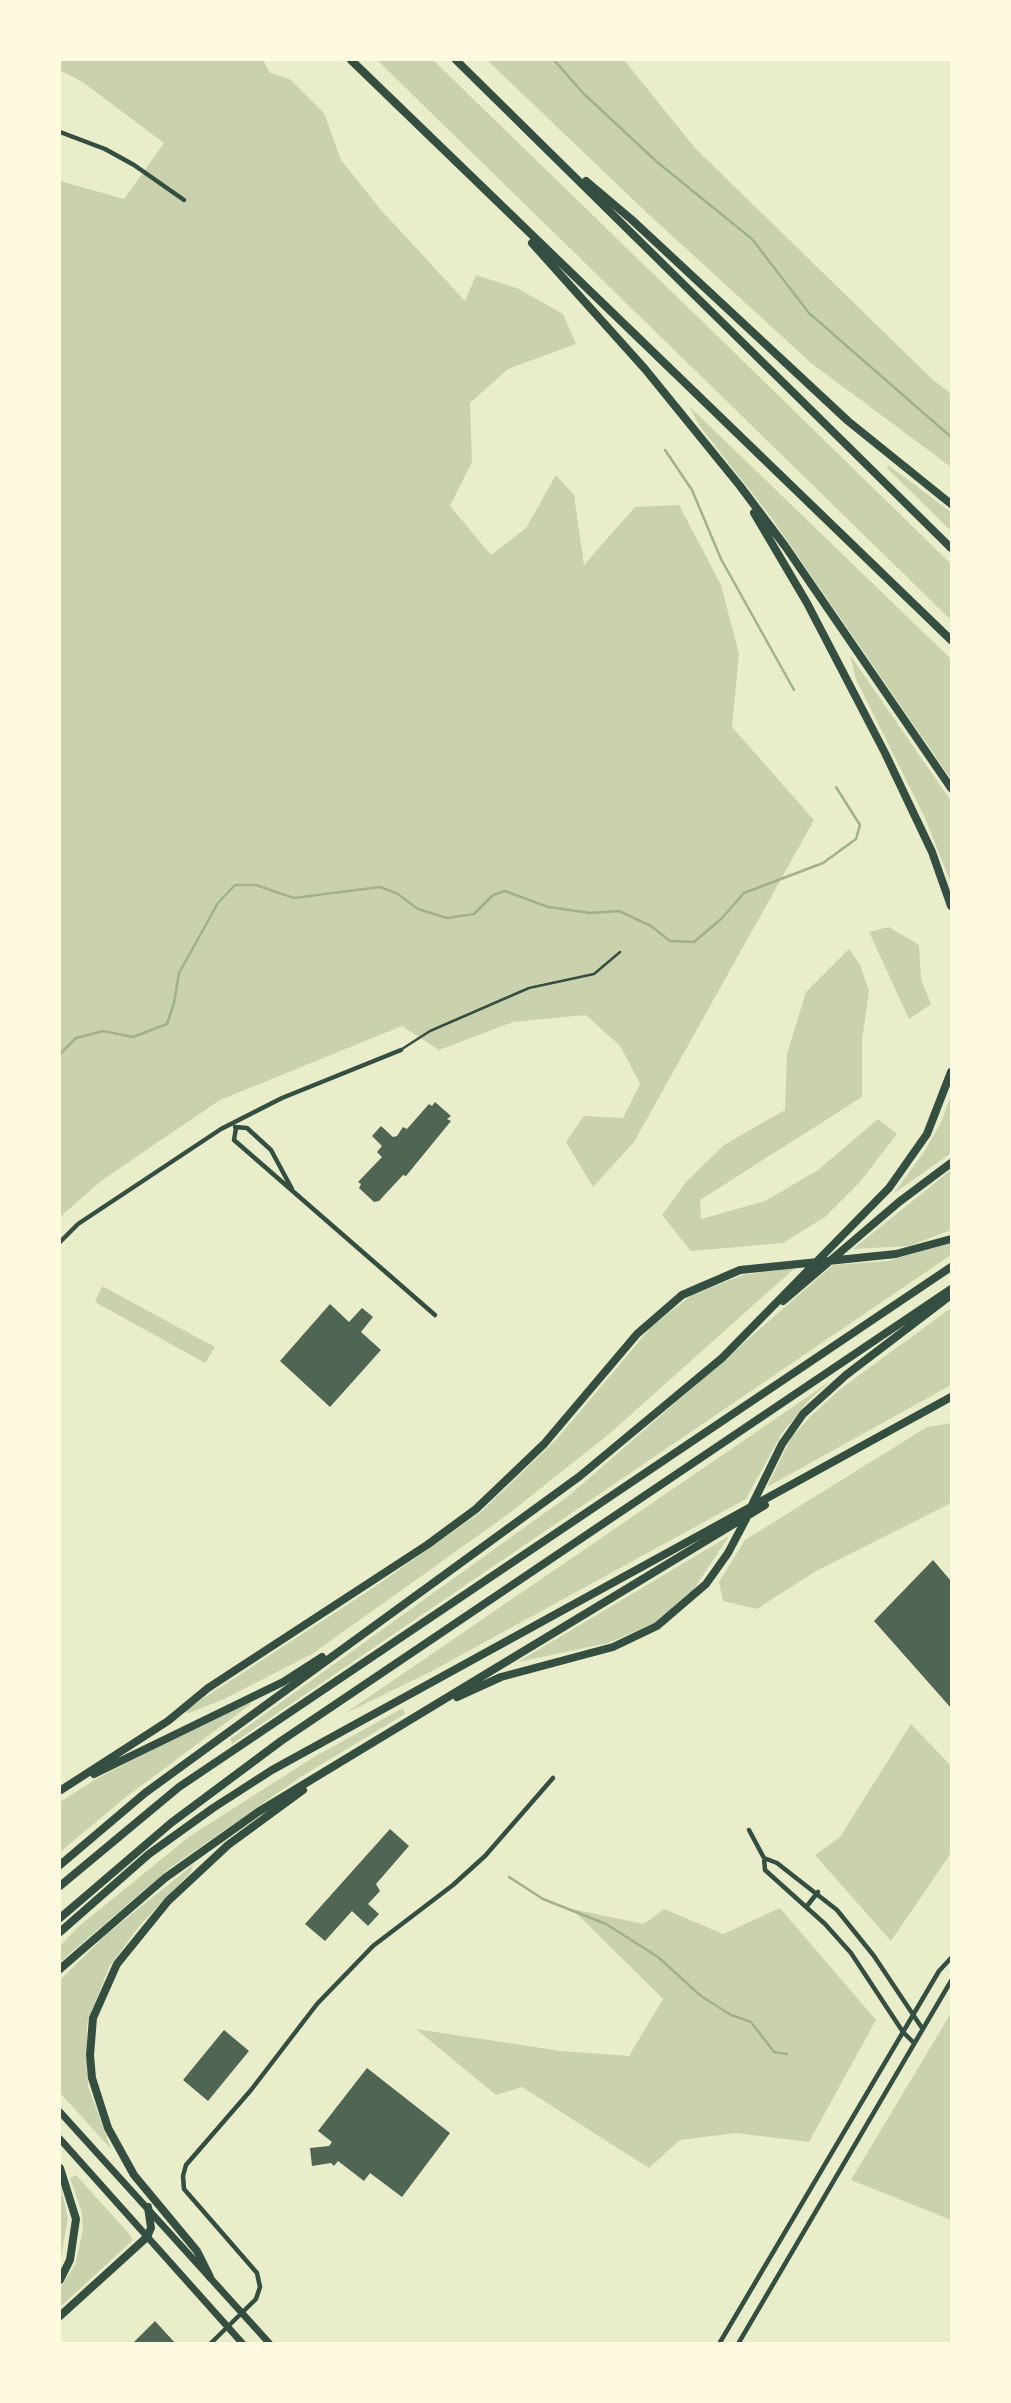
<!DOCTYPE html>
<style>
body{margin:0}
#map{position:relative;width:1011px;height:2403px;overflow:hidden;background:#e9edc9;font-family:Jost,sans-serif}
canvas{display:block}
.frame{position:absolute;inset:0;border:61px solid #fefae0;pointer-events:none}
</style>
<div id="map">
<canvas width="1011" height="2403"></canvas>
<div class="frame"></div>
</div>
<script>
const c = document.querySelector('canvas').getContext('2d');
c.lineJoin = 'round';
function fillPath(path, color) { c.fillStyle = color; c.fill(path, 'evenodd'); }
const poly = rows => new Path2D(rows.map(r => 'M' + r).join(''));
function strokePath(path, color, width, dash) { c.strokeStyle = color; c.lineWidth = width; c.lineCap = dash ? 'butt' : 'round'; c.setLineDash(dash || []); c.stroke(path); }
fillPath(poly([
 [60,60,263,60,270,73,290,79,324,113,341,160,381,210,465,301,476,275,519,289,563,314,576,344,508,369,470,403,472,462,450,506,491,555,526,528,556,475,574,495,584,565,635,507,679,505,721,585,739,654,732,727,814,820,634,1142,593,1187,566,1142,584,1116,623,1118,640,1084,621,1047,586,1015,513,1022,439,1050,402,1026,220,1100,101,1181,60,1217,60,181,124,199,164,143,84,83,60,70],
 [377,60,433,60,740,358,951,564,951,620],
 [487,60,624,60,695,148,932,379,951,394,951,467,811,363,645,211],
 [689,406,951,659,951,779,773,520,699,425],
 [888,465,951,512,951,531,887,468],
 [850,655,951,801,951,883,925,818,856,679],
 [889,927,919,945,921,979,931,1004,909,1019,869,932],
 [849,949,860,965,869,991,862,1040,862,1097,700,1200,701,1219,765,1201,818,1170,878,1119,897,1134,859,1183,825,1217,783,1243,691,1251,662,1215,686,1182,724,1145,785,1110,787,1054,806,992],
 [951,1095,951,1153,893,1194,924,1152,941,1123],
 [951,1170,951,1230,909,1246,853,1249],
 [951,1243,951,1255,232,1744,230,1739,571,1494,833,1265,888,1261],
 [795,1268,609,1434,507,1515,312,1654,224,1699,189,1713,184,1711,373,1588,481,1512,557,1439,652,1326,692,1295,743,1275],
 [102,1286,200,1339,215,1347,205,1363,95,1302],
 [951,1308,951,1385,767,1487,791,1438,811,1416,839,1390],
 [832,1380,809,1400,782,1433,746,1499,432,1671,344,1714],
 [951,1423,951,1503,816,1571,757,1609,723,1601,719,1582,745,1540,927,1427],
 [729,1536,694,1589,654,1623,608,1643,518,1662],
 [249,1700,251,1704,126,1797,60,1852,60,1802,96,1779],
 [403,1708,405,1714,302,1776,170,1868,60,1962,60,1946,78,1927,190,1836,314,1757],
 [911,1724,951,1766,951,1853,891,1941,815,1855,840,1837],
 [193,1865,191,1872,140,1925,109,1967,87,2024,88,2086,111,2149,60,2093,60,1980,108,1933],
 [780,1908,876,2020,809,2142,736,2133,680,2140,649,2168,522,2087,496,2095,416,2029,561,2051,629,2056,663,1999,572,1909,644,1924,664,1909,723,1934],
 [951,2013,951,2220,851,2180],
 [76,2175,131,2236,132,2241,60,2307,60,2289,75,2265,83,2230,82,2213,70,2178],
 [60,2183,68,2218,60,2263]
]), '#cad2ad');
strokePath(poly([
 [554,60,583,93,657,162,752,239,809,313,951,437],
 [665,450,692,490,721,559,794,690],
 [60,1054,76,1038,103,1031,133,1037,167,1024,174,1003,179,973,218,903,235,885,256,885,294,898,380,887,398,894,418,909,447,918,474,914,493,895,505,891,548,907,590,913,619,911,651,926,670,941,694,942,721,919,744,893,823,863,856,839,860,825,836,787],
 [509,1877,543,1899,606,1924,658,1957,701,1996,731,2015,751,2022,774,2052,787,2054]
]), '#a3b18a', 2.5);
fillPath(poly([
 [435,1102,451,1116,447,1119,451,1121,406,1176,403,1175,379,1201,374,1202,359,1188,361,1184,358,1182,382,1157,377,1152,382,1146,372,1136,381,1126,393,1137,397,1136,403,1127,407,1129,429,1104,432,1106],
 [330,1304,349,1322,362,1308,373,1317,361,1332,381,1350,330,1407,280,1361],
 [933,1560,951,1581,951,1708,874,1621],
 [390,1829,409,1846,376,1884,380,1891,368,1904,379,1914,368,1926,352,1911,325,1941,305,1924],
 [224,2030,249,2051,208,2101,183,2080],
 [367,2068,450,2133,402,2197,370,2173,364,2181,338,2161,334,2166,331,2163,312,2166,310,2148,329,2146,332,2142,318,2131],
 [155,2321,176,2344,132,2344]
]), '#4f6655');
strokePath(poly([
 [402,1049,430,1031,529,988,594,974,620,952]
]), '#344e41', 2.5);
strokePath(poly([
 [60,132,105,149,134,165,184,200],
 [235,1127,247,1128,271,1150,292,1189],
 [236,1128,234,1140,435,1315],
 [60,1242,78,1224,221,1129,282,1098,401,1050],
 [749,1830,764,1858,765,1870,825,1924,851,1953,903,2032,913,2042],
 [764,1858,777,1863,837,1910,874,1956,922,2028],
 [807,1906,818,1892],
 [210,2344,256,2299,260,2287,257,2273,184,2189,183,2176,186,2165,251,2090,317,2004,373,1946,453,1885,485,1856,553,1778],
 [719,2344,939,1971,951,1958],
 [738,2344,951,1981]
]), '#344e41', 4.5);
strokePath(poly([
 [60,2112,270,2344],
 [60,2139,243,2344]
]), '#344e41', 7);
strokePath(poly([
 [351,60,951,640],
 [456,60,951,548],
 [586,181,631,219,848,421,951,504],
 [532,243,645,369,740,486,785,546,951,788],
 [754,513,807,603,885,753,932,852,951,906],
 [783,1301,899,1202,951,1163],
 [751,1507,782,1444,803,1414,846,1375,951,1295],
 [457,1697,501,1677,613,1647,657,1626,706,1584,728,1553,746,1519],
 [94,1774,283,1682,322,1657],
 [61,1790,168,1721,208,1688,427,1545,476,1509,544,1444,637,1334,682,1295,740,1270,896,1254,951,1239],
 [60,1865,145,1793,580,1476,722,1358,889,1188,927,1134,951,1072],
 [60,1886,179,1787,951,1267],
 [60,1918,171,1823,281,1741,951,1289],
 [60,1932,149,1854,213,1808,272,1770,951,1397],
 [60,1969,165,1878,258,1812,765,1505],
 [60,2168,76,2219,70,2260,60,2280],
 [210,2277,197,2251,134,2175,108,2128,92,2078,90,2055,93,2018,117,1964,168,1901,228,1845,303,1790],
 [60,2316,147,2237,151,2228,148,2207]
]), '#344e41', 8);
</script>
